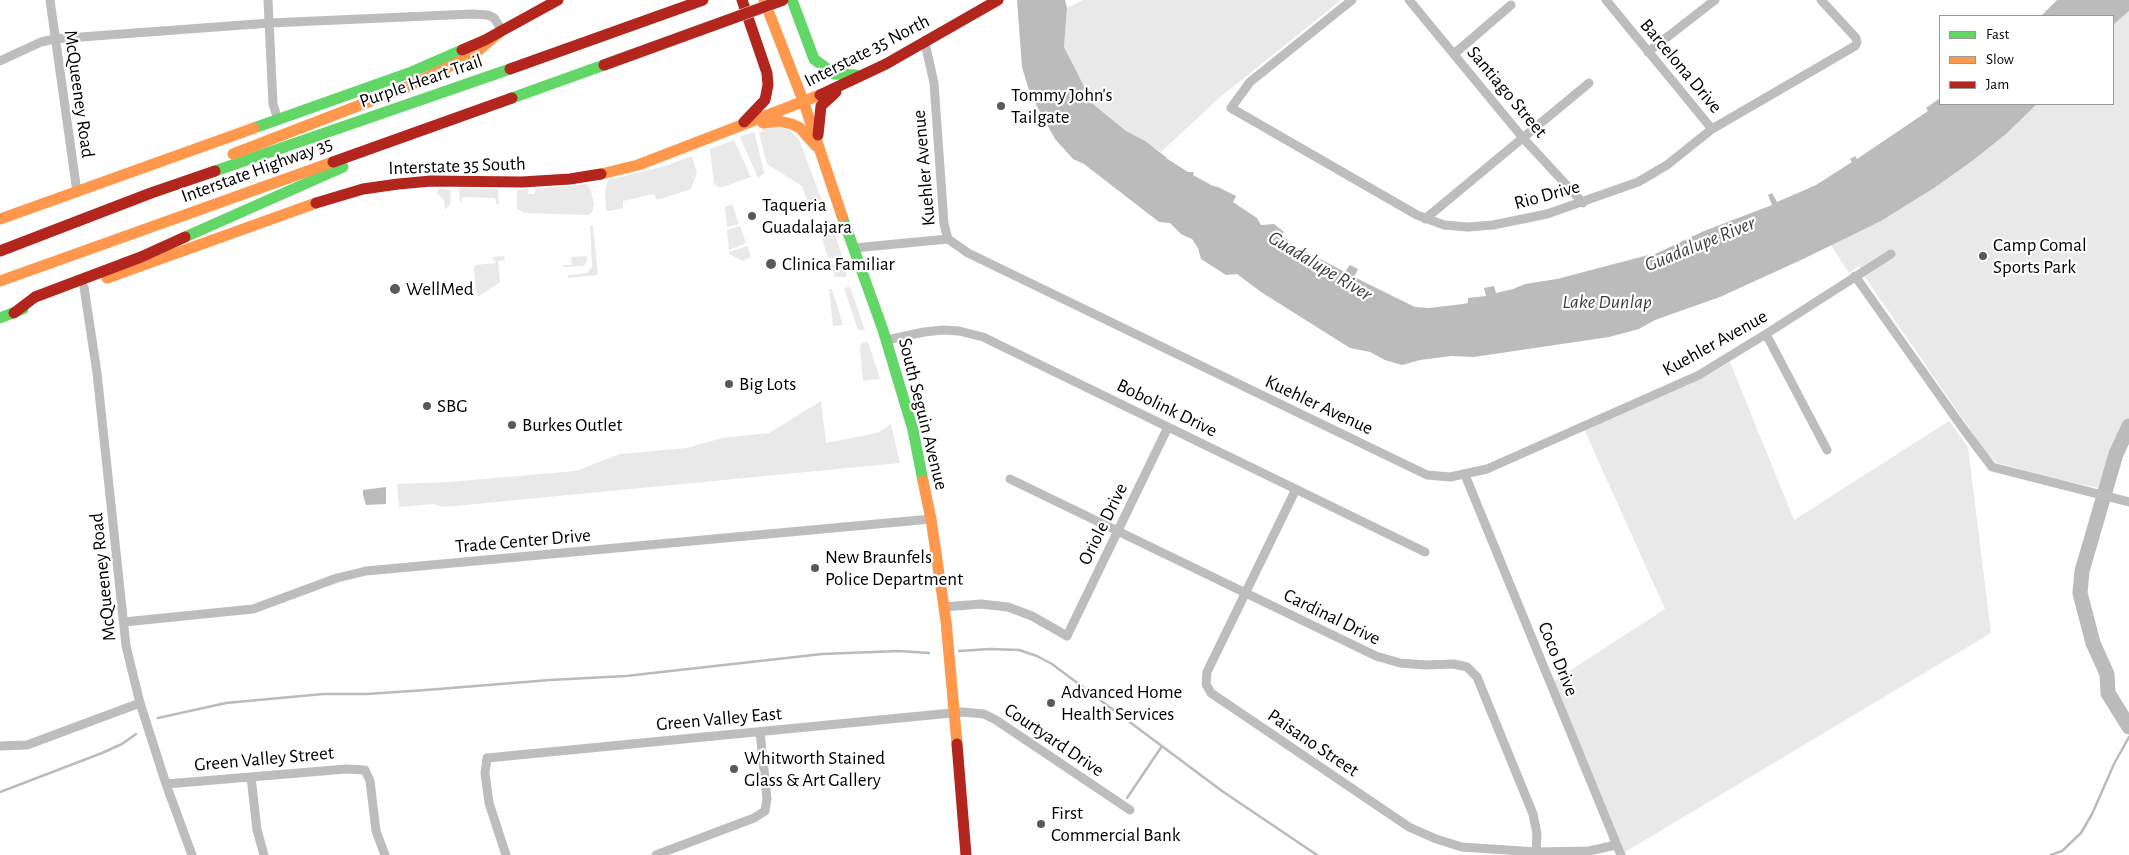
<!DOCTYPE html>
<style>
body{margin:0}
#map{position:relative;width:2129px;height:855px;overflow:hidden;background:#fff;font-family:"Alegreya Sans",sans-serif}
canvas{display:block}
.legend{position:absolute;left:1939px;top:15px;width:175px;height:90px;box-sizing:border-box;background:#fff;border:1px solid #999;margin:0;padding:6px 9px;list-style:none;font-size:15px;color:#000}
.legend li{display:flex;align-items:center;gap:10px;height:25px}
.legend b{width:25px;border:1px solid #999}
</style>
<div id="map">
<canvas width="2129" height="855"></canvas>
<ul class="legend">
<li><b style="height:6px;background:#63d668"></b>Fast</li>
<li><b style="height:6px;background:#ff974d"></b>Slow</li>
<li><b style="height:6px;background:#b3261e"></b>Jam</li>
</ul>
</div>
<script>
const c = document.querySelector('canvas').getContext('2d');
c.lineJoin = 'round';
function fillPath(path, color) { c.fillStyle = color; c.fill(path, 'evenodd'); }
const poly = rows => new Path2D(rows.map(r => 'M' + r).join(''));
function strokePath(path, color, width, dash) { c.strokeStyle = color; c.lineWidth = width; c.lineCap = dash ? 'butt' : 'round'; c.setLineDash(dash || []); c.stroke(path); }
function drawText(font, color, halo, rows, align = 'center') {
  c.font = font + ' "Alegreya Sans",sans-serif'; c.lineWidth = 4.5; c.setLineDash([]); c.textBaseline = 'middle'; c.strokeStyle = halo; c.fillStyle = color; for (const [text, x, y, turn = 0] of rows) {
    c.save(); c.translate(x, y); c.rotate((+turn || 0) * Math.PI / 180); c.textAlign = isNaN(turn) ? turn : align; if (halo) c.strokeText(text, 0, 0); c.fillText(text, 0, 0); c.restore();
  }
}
fillPath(poly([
 [1083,0,1341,0,1219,98,1161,152,1126,131,1093,104,1064,47,1067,8],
 [2129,11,2129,419,2116,440,2098,488,2046,477,2013,467,1997,463,1987,454,1867,280,1859,266,1849,273,1831,245,1881,221,1934,188,2006,134,2037,104,2113,104,2113,25],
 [768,126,787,128,799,139,825,209,812,214,802,186,767,164,759,133,763,131,762,128],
 [752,132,755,134,764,173,758,178,740,137],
 [734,140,751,177,720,188,714,184,710,149],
 [692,156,697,173,691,189,657,200,654,194,623,201,623,208,610,211,606,210,605,192,608,180,665,166],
 [587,184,591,191,594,204,592,212,588,215,525,213,517,209,517,190,528,189,528,194,535,194,535,189],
 [439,188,451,190,450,204,445,210,444,200,437,193],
 [459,188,498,189,499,205,496,203,495,198,462,197,462,201,460,202],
 [732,204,739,224,727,227,725,207],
 [590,225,593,226,598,275,568,278,568,275,587,273,592,267],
 [740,226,746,243,729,250,727,230],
 [829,233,835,235,847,270,846,277,835,277,831,264,838,265,835,259,828,257,821,236],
 [747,246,751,257,742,261,729,254,729,252],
 [504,256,505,260,498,261,500,282,478,297,478,293,476,293,474,270,475,265,496,263,492,257],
 [587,256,587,262,583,266,563,267,563,265,572,265,571,257],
 [850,287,865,330,858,330,844,288],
 [829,289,832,289,843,325,833,326],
 [868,342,880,379,863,381,860,349,861,343],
 [1730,362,1794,520,1949,421,1968,447,1991,633,1625,852,1554,681,1665,609,1584,429,1704,377],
 [821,401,826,443,877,433,891,424,900,463,444,507,434,504,399,507,397,484,449,482,576,471,620,454,687,448,722,438,769,433]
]), '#e9e9e9');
fillPath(poly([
 [1017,0,1065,0,1067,8,1064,47,1093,104,1126,131,1145,141,1166,157,1166,158,1188,172,1194,172,1193,175,1213,186,1218,187,1236,196,1233,202,1257,218,1261,225,1274,224,1284,232,1282,235,1295,246,1345,272,1350,265,1358,269,1354,277,1415,307,1429,308,1463,304,1468,303,1468,298,1486,296,1484,288,1494,286,1496,293,1513,289,1525,284,1557,279,1652,254,1653,255,1704,231,1772,205,1768,195,1772,193,1777,202,1816,185,1852,162,1850,159,1855,156,1857,159,1928,111,1926,108,1940,98,1940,104,2037,104,2006,134,1972,161,1934,188,1881,221,1801,260,1720,297,1655,320,1639,329,1609,337,1474,357,1451,356,1420,360,1402,365,1385,360,1370,352,1350,348,1261,292,1237,274,1226,275,1201,259,1198,248,1192,239,1181,234,1170,223,1159,222,1084,164,1073,159,1055,139,1033,99,1028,87,1022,67],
 [2057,0,2129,0,2129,11,2113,25,2113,16,2041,16],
 [386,487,386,504,366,505,363,495,363,490]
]), '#bbb');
strokePath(poly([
 [959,651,990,649,1019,650,1037,656,1052,664,1222,791,1317,855],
 [158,718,226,703,323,694,367,694,426,690,550,680,626,676,822,654,899,651,929,653],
 [0,792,102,753,122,744,136,734],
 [1127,798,1162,746],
 [2051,855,2062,851,2081,833,2092,814,2114,764,2129,737]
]), '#bbb', 2.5);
strokePath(poly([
 [2129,426,2116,454,2082,571,2080,593,2093,643,2107,674,2108,693,2129,727]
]), '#bbb', 15);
strokePath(poly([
 [50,0,77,192],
 [268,0,273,104,278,120],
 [1352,0,1250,82,1231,108,1417,215,1444,225,1468,227,1493,225,1547,214,1638,182,1667,165,1712,129,1855,46,1857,42,1856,38,1821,0],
 [1409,0,1523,138,1583,203],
 [1606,0,1712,129],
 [925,43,934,83,944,224,948,239,968,253,1427,475,1450,477,1487,469,1699,375,1766,334,1891,254],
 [1648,52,1715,0],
 [1454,54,1511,5],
 [0,61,41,42,54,39,270,23,472,14,488,15,494,18,502,30],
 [1425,219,1589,83],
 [854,248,948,239],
 [1855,276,1962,427,1992,467,2129,502],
 [84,287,97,373,126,646,140,703,166,784,192,855],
 [1766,334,1827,450],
 [887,340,924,332,943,330,959,331,983,337,1425,552],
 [1465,475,1621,855],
 [1010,479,1376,656,1400,663,1425,665,1454,664,1467,667,1477,677,1533,814,1537,834,1536,852],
 [1296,489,1207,672,1206,684,1211,693,1409,827,1436,839,1462,847,1536,852,1589,851,1616,845],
 [944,607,981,604,1008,607,1032,616,1067,636,1168,427],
 [124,622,253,609,337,578,366,571,931,519],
 [0,746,27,745,140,703],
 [251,777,257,830,264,855],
 [166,784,346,769,365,770,370,781,376,831,385,855],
 [506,855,489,803,485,773,487,758,962,712,984,714,996,720,1130,810],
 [656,855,754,818,765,811,767,799,760,732]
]), '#bdbdbd', 9);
strokePath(poly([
 [792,0,814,59,834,74,856,75],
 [512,98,604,65],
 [254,128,409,73,462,50],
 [215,171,510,69],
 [842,216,883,330,913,430,923,481],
 [185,237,343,167],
 [0,318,23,309]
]), '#63d668', 11);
strokePath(poly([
 [764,0,804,103,842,216],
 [763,123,779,121,792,124,800,128,816,146],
 [233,154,407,87,473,55,502,30],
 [601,174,638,165,820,95],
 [0,219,254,128],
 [107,278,316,203],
 [0,281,333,162],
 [923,481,931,519,946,621,957,744]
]), '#ff974d', 11);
strokePath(poly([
 [742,0,767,73,768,85,765,100,744,122],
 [462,50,485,40,558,0],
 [510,69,703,0],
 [820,95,886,64,998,0],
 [818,135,821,106,836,92],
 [333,162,512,98],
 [316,203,363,189,398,184,431,181,522,182,570,179,601,174],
 [0,251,151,193,215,171],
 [14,313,35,297,141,257,185,237],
 [957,744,966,855]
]), '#b3261e', 11);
const jamBridge = poly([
 [604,65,783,0]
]);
strokePath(jamBridge, '#dbdbdb', 12, []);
strokePath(jamBridge, '#b3261e', 11);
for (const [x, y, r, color] of [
 [1001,106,5,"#595959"],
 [752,216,5,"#595959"],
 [1983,256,5,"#595959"],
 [771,264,6,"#595959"],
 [395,289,6,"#595959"],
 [729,384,5,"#595959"],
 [427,406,5,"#595959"],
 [512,425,5,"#595959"],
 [815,568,5,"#595959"],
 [1051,703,5,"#595959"],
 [734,769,5,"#595959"],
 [1041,824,5,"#595959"]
]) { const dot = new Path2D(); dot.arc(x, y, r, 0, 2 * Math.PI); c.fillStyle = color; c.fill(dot); strokePath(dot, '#fff', 2); }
drawText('19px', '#000', '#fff', [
 ["Interstate 35 North",867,51,-27],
 ["Barcelona Drive",1681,66,50],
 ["Purple Heart Trail",421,81,-19],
 ["Santiago Street",1507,92,50],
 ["McQueeney Road",79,94,82],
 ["Interstate 35 South",457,166,-2],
 ["Kuehler Avenue",924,168,-95],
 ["Interstate Highway 35",257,170,-20],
 ["Rio Drive",1547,195,-15],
 ["Kuehler Avenue",1715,343,-29],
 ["Kuehler Avenue",1319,405,25],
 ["Bobolink Drive",1167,408,26],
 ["South Seguin Avenue",923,414,76],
 ["Oriole Drive",1103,524,-64],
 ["Trade Center Drive",523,541,-5],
 ["McQueeney Road",103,577,-96],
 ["Cardinal Drive",1332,617,26],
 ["Coco Drive",1558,659,68],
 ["Green Valley East",719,719,-5],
 ["Courtyard Drive",1054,740,34],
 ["Paisano Street",1313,743,34],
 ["Green Valley Street",264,759,-5]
]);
drawText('19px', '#000', '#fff', [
 ["Tommy John's",1011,95],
 ["Tailgate",1011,117],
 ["Taqueria",762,205],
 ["Guadalajara",762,227],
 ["Camp Comal",1993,245],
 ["Sports Park",1993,267],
 ["Clinica Familiar",782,264],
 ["WellMed",406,289],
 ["Big Lots",739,384],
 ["SBG",437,406],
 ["Burkes Outlet",522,425],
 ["New Braunfels",825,557],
 ["Police Department",825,579],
 ["Advanced Home",1061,692],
 ["Health Services",1061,714],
 ["Whitworth Stained",744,758],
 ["Glass & Art Gallery",744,780],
 ["First",1051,813],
 ["Commercial Bank",1051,835]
], 'left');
drawText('italic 20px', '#3f3f3f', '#fff', [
 ["Guadalupe River",1700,244,-22],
 ["Guadalupe River",1320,266,31],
 ["Lake Dunlap",1607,302]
]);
</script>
